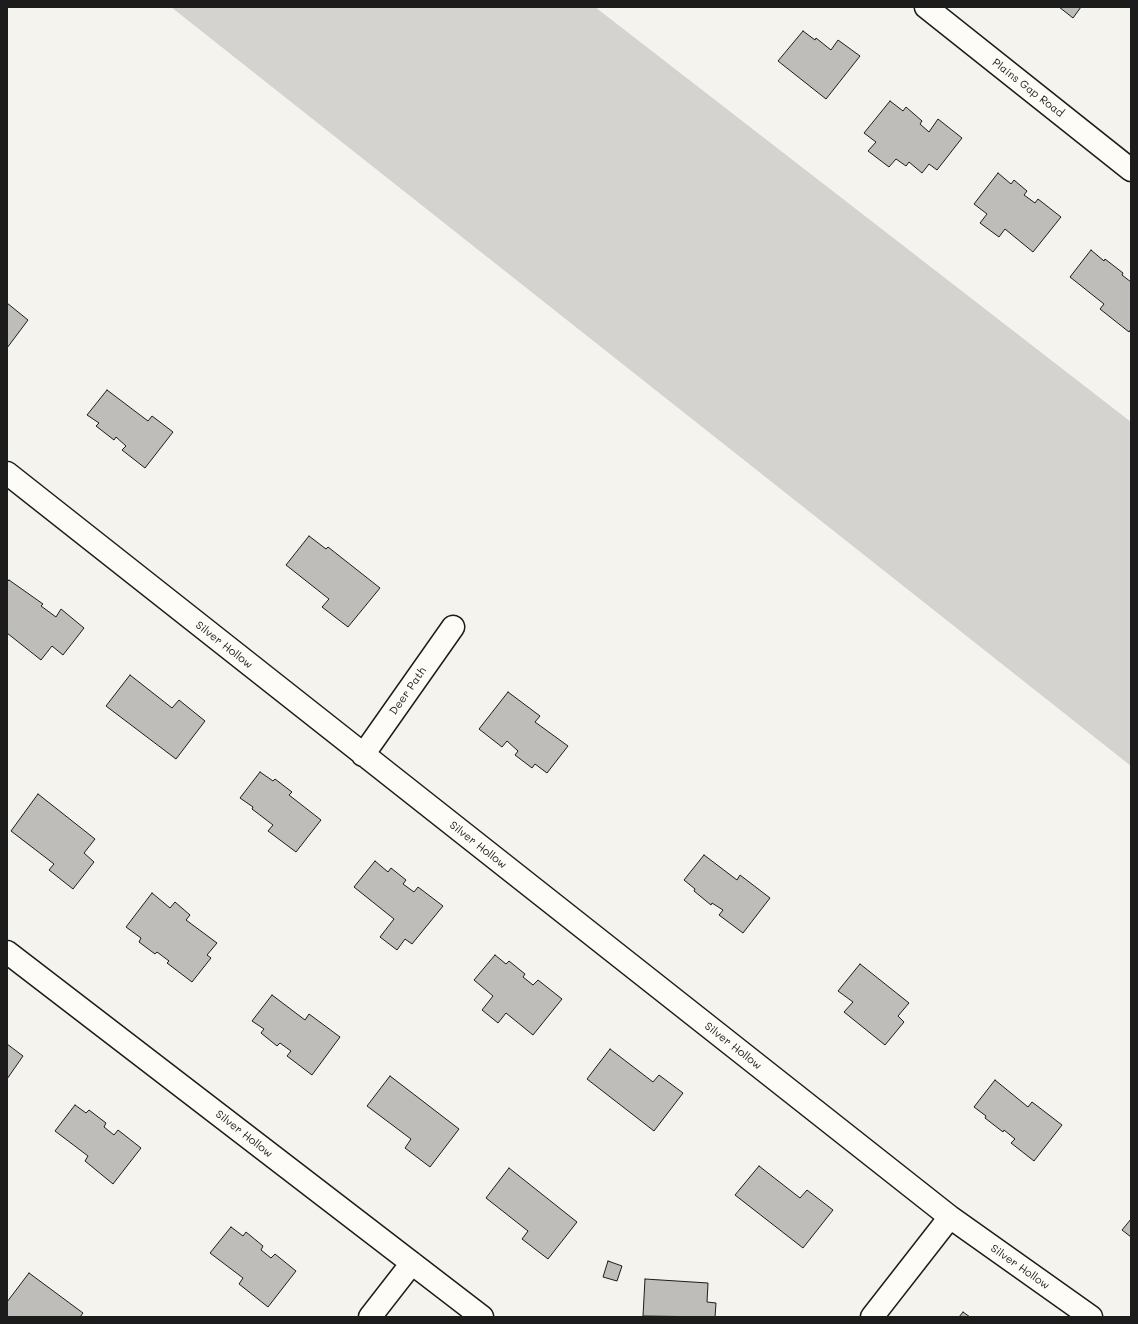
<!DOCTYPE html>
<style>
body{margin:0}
#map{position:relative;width:1138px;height:1324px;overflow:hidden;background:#f4f3ee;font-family:Mali,sans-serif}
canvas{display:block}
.frame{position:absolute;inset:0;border:8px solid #1c1c1c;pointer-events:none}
</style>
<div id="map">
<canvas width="1138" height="1324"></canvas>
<div class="frame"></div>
</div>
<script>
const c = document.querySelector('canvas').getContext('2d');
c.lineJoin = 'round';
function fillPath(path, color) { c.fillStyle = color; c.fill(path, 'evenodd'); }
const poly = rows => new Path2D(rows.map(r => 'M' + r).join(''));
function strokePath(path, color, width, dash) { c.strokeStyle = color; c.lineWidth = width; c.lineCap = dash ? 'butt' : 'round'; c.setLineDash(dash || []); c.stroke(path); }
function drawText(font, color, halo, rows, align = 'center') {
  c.font = font + ' Mali,sans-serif'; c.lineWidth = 3.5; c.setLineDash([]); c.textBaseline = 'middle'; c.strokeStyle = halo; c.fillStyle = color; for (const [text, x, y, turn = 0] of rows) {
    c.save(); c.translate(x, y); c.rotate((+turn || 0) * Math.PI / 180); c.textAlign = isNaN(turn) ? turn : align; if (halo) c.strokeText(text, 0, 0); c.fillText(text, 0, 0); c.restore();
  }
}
fillPath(poly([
 [171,7,595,7,1131,422,1131,766]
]), '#d4d3cf');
const building = poly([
 [1059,7,1081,7,1073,18,1059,7],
 [803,31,815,40,816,38,831,50,838,40,860,56,826,99,778,61,803,31],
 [890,101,903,111,906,107,922,121,920,124,929,132,938,119,962,138,937,170,929,164,922,173,909,162,906,166,896,159,889,167,868,151,876,142,864,133,890,101],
 [998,173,1011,184,1014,180,1027,191,1024,195,1035,203,1038,199,1061,217,1033,252,1005,229,999,237,980,223,987,214,974,204,998,173],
 [1091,250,1104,261,1105,259,1123,273,1122,275,1131,282,1131,329,1129,332,1100,309,1104,304,1070,277,1091,250],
 [7,303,28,320,7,348,7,303],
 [107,390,148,421,152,416,173,432,145,468,122,450,126,446,116,437,114,440,96,426,99,423,87,415,107,390],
 [309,536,326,549,328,547,380,588,348,627,322,607,329,599,286,565,309,536],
 [9,580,43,604,41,606,56,617,61,609,84,628,63,655,52,646,41,660,7,633,7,582,9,580],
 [130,675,172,708,179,700,205,721,176,759,106,706,130,675],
 [508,692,540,716,535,722,568,746,547,773,535,764,532,768,515,755,518,751,507,741,502,747,479,729,508,692],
 [260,772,273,781,275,779,292,792,289,795,321,820,296,852,268,831,273,825,252,809,253,807,240,798,260,772],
 [38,794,95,839,84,853,94,862,73,889,49,870,54,864,11,831,38,794],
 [704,855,737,880,740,875,770,898,743,933,719,915,723,910,712,903,711,905,694,891,695,889,684,880,704,855],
 [375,861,388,872,391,868,406,880,403,884,414,892,418,887,443,906,412,944,405,939,397,950,380,937,394,919,354,887,375,861],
 [152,893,170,908,175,902,190,915,186,920,217,943,207,955,211,958,192,982,167,963,169,961,157,952,155,954,139,942,141,938,126,927,152,893],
 [495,955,506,964,509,961,525,974,523,977,533,985,538,980,562,999,533,1035,506,1013,498,1023,482,1010,493,996,474,980,495,955],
 [860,964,909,1003,898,1016,904,1022,885,1045,844,1012,853,1002,838,991,860,964],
 [272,995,305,1020,309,1014,340,1037,312,1075,287,1056,291,1051,280,1043,277,1046,261,1033,264,1029,252,1021,272,995],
 [7,1044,23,1056,7,1079,7,1044],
 [610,1049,653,1082,659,1075,683,1093,654,1131,587,1079,610,1049],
 [390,1076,459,1129,430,1167,405,1148,411,1139,367,1106,390,1076],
 [995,1080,1028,1107,1032,1102,1062,1125,1034,1161,1011,1143,1015,1139,1004,1130,1003,1132,985,1118,986,1116,974,1107,995,1080],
 [75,1105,86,1113,89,1110,106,1123,104,1127,114,1135,118,1130,141,1148,113,1184,85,1161,88,1156,55,1131,75,1105],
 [759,1166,800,1198,807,1190,833,1210,803,1248,735,1195,759,1166],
 [509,1168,577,1222,548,1259,522,1239,528,1231,486,1198,509,1168],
 [1131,1219,1131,1237,1122,1230,1131,1219],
 [231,1227,243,1236,246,1232,263,1246,261,1250,271,1258,275,1254,296,1271,268,1307,239,1284,243,1278,210,1253,231,1227],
 [608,1261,622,1266,617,1281,603,1277,608,1261],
 [29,1273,83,1313,80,1317,7,1317,7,1302,29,1273],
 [645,1279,708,1283,707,1302,716,1303,715,1317,643,1316,645,1279],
 [963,1312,970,1317,959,1317,963,1312]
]);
fillPath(building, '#bebdba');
strokePath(building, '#1c1c1c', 1);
const minor = poly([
 [926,7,1131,170],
 [7,473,950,1217,1091,1317],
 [363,755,453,627],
 [7,952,482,1317],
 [370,1317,412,1263],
 [872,1317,950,1217]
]);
strokePath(minor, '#1c1c1c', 25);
strokePath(minor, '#fdfcf7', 22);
drawText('11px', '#1c1c1c', '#fdfcf7', [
 ["Plains Gap Road",1028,88,38],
 ["Silver Hollow",224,645,38],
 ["Deer Path",408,691,-55],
 ["Silver Hollow",478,845,38],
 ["Silver Hollow",733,1046,38],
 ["Silver Hollow",244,1134,38],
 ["Silver Hollow",1020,1267,35]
]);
</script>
